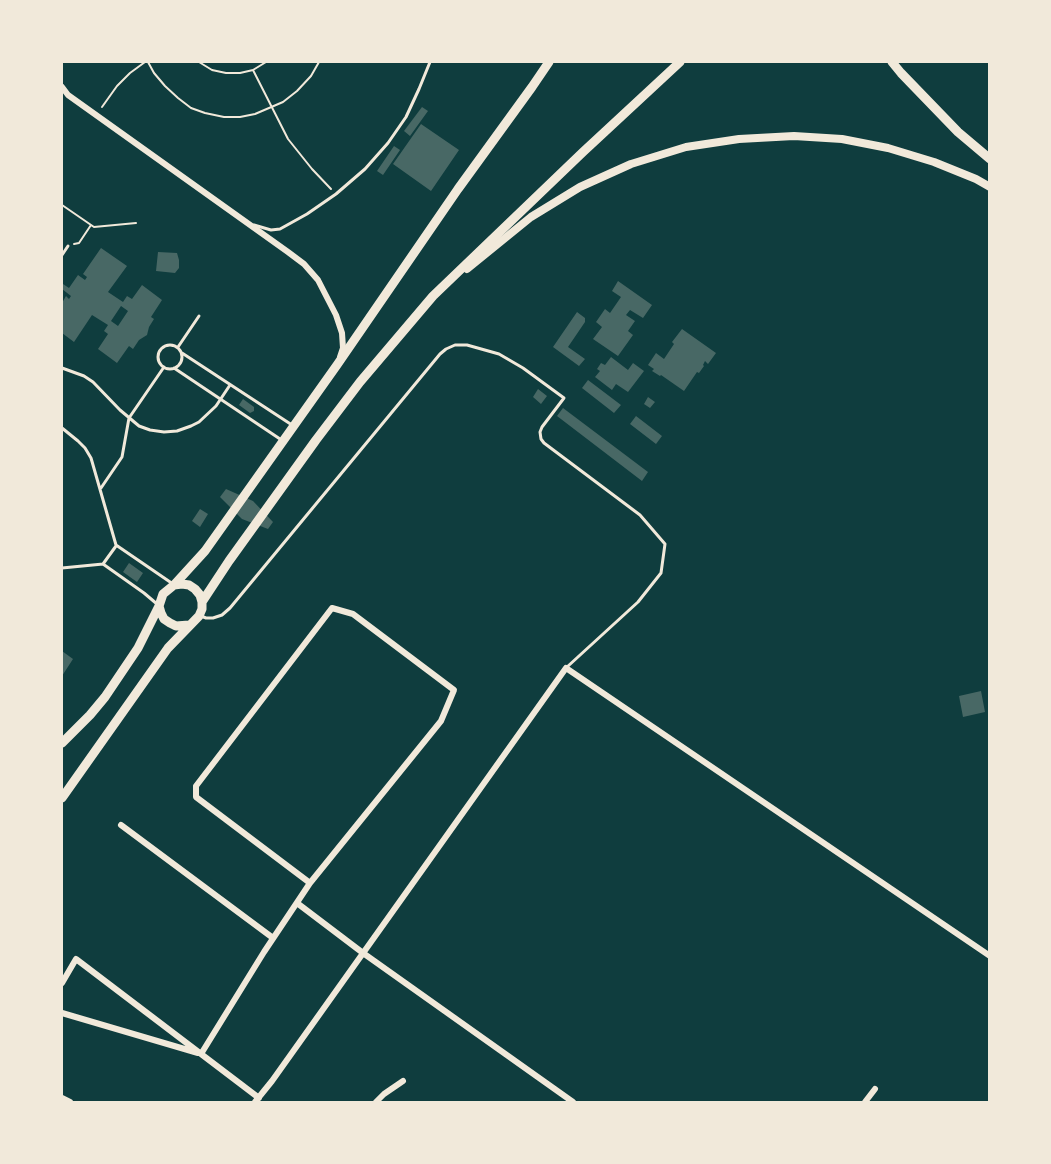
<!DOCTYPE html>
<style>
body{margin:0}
#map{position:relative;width:1051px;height:1164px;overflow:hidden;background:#0f3d3e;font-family:Mulish,sans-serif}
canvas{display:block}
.frame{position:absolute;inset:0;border:63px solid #f1e9da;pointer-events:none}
</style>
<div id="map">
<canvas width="1051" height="1164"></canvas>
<div class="frame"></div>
</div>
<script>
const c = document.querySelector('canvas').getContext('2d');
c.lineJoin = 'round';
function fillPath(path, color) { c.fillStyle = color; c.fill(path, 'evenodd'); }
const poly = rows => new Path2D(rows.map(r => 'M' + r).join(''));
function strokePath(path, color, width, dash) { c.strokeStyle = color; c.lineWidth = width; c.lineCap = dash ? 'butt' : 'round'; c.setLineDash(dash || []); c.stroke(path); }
fillPath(poly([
 [422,107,428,111,410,136,404,131],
 [421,124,459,150,431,191,393,164],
 [394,146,400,150,383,175,377,171],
 [101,248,127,266,108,292,123,302,127,296,132,299,142,285,162,300,151,317,154,319,149,327,147,335,139,340,133,349,129,346,117,363,98,349,108,334,104,331,108,325,92,315,74,342,62,333,62,303,66,296,69,299,71,296,62,289,62,286,63,284,69,288,78,275,85,280,87,277,83,274],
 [121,306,128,311,118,326,111,321],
 [158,252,177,253,179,260,179,268,175,273,156,271],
 [618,281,652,305,643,318,630,310,626,315,635,321,628,331,633,335,618,356,593,339,602,327,596,322,605,309,610,313,621,297,612,291],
 [577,312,585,318,585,322,568,347,585,359,579,366,553,347],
 [682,329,716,353,708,364,705,361,703,365,704,366,699,373,697,372,684,391,661,375,660,376,652,371,654,369,648,365,656,353,664,359,674,344,672,342],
 [611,357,628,370,633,363,644,371,628,392,616,384,612,390,595,377,600,371,597,369,601,363,605,365],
 [588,380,621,405,614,413,582,388],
 [538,389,547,396,541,404,533,397],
 [648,397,655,402,650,408,644,404],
 [243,399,254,407,254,411,250,413,239,405],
 [563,408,648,472,642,481,557,416],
 [636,416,662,436,656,444,630,424],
 [226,489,253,501,273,522,268,529,242,519,220,497],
 [200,509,208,514,200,527,192,521],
 [129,563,143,573,137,582,123,572],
 [62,651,73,659,62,676],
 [981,691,985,712,963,717,959,696]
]), '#486865');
strokePath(poly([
 [148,62,154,73,165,86,178,98,191,108,205,113,224,117,240,117,255,114,283,102,297,91,311,76,319,62],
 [199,62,212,70,226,73,240,73,253,70,266,62],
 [253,70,288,139,312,169,331,189],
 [102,107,117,86,130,73,145,62],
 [62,205,94,227,136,223],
 [74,244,79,243,91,225]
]), '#f1e9da', 2);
strokePath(poly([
 [254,225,271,230,280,229,307,214,336,194,365,169,388,143,406,117,419,89,430,62],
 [62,255,68,246],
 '158 357a12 12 0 1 1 24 0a12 12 0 1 1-24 0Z',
 [178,347,199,316],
 [182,353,292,425],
 [62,368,84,376,93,382,120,410,139,426,150,430,164,432,177,431,191,426,199,422,216,406,230,385],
 [174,368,283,441],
 [62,428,78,441,85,448,91,458,116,545,173,584],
 [101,488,122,457,129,418,164,367],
 [103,564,116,546],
 [62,568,103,564,144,593,157,604],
 [201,616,206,618,213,618,222,615,230,608,440,354,446,349,455,345,467,345,499,354,523,368,564,398,542,427,540,432,541,439,544,443,640,515,665,544,661,573,638,602,567,667]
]), '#f1e9da', 3);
strokePath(poly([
 [62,87,68,95,288,252,304,264,318,280,336,315,342,333,343,348,340,357],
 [121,825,273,938],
 [297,903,363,953,573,1102],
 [62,983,76,959,259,1098],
 [62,1013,198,1053],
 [201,1054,264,952,310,883,441,721,454,690,353,614,332,608,196,786,196,797,310,883],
 [62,1098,70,1102],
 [255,1102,272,1081,566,668,990,956],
 [376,1102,384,1094,403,1081],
 [865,1102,875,1089]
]), '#f1e9da', 6);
strokePath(poly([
 [467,269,531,217,580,187,631,164,686,147,739,139,794,136,842,139,888,148,934,162,976,179,990,187]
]), '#f1e9da', 8);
strokePath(poly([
 [892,62,901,73,958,132,990,159],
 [174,585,182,584,189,585,195,589,200,595,202,602],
 [159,606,161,613,164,619,170,623,176,626,189,625],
 [62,743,90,715,105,697,138,648,159,606,163,594,174,585,205,551,337,365,458,189,532,87,549,62],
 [62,798,168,648,199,616,202,609,202,602,229,561,316,440,360,382,433,296,583,152,680,62]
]), '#f1e9da', 9);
</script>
